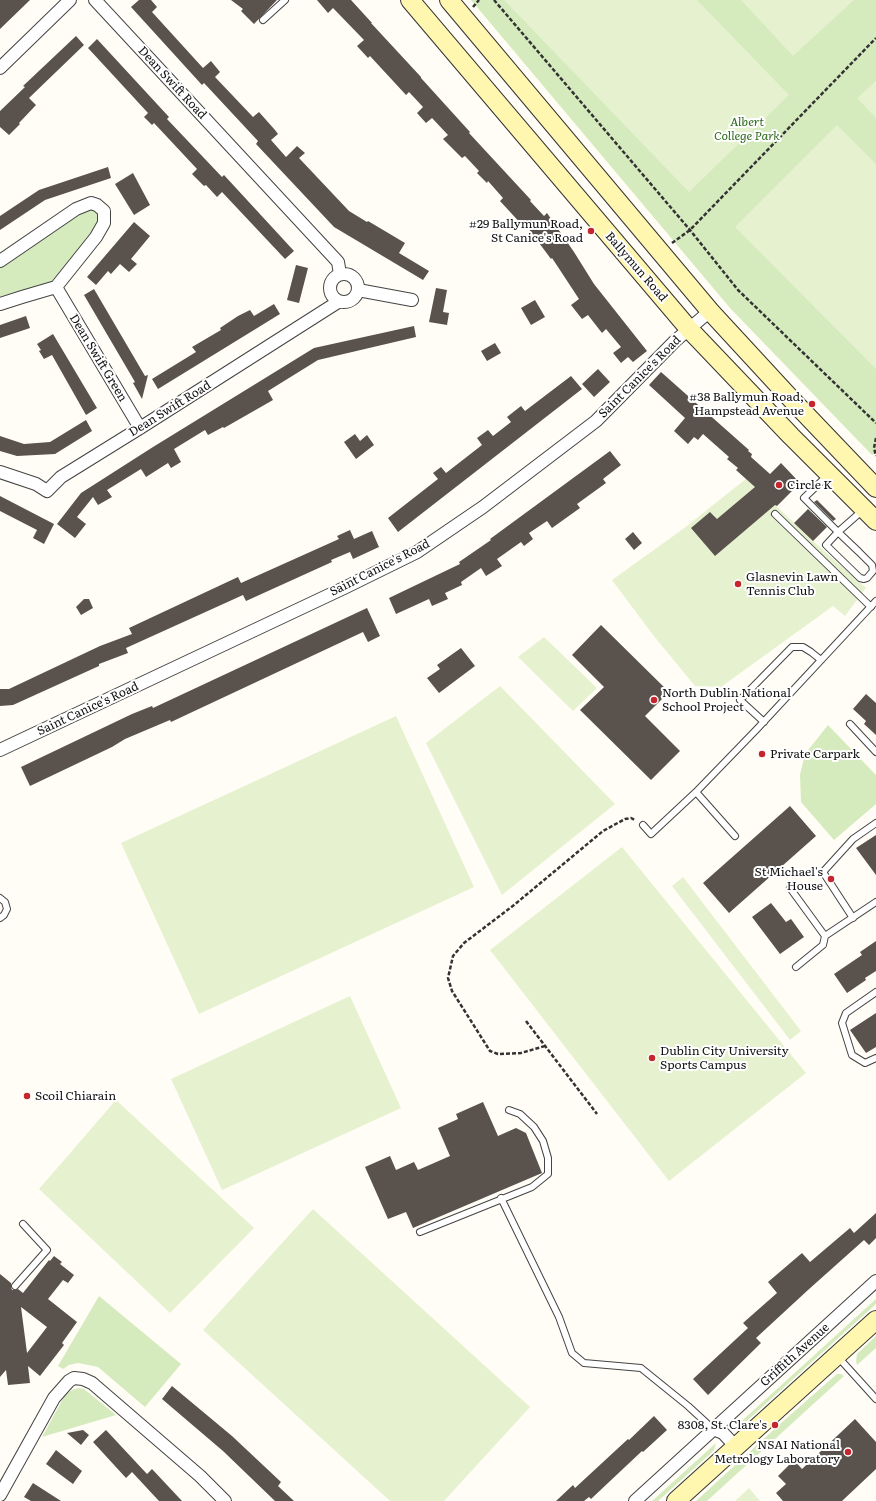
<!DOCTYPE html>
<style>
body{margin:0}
canvas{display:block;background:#fffdf5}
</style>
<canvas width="876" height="1501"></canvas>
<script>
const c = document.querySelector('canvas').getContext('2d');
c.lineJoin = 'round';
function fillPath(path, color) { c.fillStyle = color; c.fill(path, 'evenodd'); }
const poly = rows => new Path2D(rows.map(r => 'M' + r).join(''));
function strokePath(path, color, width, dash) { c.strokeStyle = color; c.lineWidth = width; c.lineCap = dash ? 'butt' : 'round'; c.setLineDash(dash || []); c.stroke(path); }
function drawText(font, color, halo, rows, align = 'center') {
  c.font = font + ' Literata,serif'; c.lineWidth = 4; c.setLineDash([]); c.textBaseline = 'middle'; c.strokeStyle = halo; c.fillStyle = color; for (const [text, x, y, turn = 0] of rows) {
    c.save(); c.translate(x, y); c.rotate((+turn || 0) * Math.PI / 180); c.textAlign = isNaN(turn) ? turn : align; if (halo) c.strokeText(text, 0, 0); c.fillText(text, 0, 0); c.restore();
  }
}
fillPath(poly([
 [471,0,876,0,876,453,872,455,730,308],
 [101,200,107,205,107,213,95,236,52,281,21,293,0,298,0,257,91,201],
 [828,725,876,775,876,804,834,840,801,802,800,775,805,754],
 [99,1296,181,1364,145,1407,98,1367,78,1363,69,1365,63,1369,58,1366],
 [876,1299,876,1304,739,1428,734,1428],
 [876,1336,876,1348,857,1365,856,1361,857,1354],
 [837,1374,841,1374,844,1376,707,1501,696,1501,780,1424],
 [79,1388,84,1389,116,1415,42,1437,65,1395,72,1390],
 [716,1443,714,1450,709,1455,658,1501,652,1501]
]), '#d5ebbd');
fillPath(poly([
 [504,0,697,0,789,95,689,192],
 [741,0,854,0,793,56],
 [876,81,876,118,857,98],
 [837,125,876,164,876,369,735,227],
 [747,478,813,541,866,588,845,616,833,606,721,687,695,686,653,635,612,580,683,529],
 [544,637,597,688,573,711,518,657],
 [500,686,615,804,502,895,426,743],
 [396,716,474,887,199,1014,121,843],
 [622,847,806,1073,669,1181,490,950],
 [683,877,801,1031,790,1040,672,886],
 [350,996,401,1108,222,1190,171,1079],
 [116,1100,254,1228,170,1313,39,1189],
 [313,1209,530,1407,444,1501,390,1501,203,1330],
 [749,1488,760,1501,735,1501]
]), '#e6f2cf');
fillPath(poly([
 [0,0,30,0,0,29],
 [139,0,151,0,157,7,152,12,203,68,211,61,220,72,215,77,253,117,259,112,275,130,278,134,271,140,286,157,297,146,305,153,299,158,349,211,367,222,368,221,405,243,399,253,429,271,423,280,334,227,256,144,258,141,204,83,202,85,131,7],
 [231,0,277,0,254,24,241,11,243,9],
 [317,0,351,0,372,23,371,23,421,77,421,78,470,132,469,133,531,200,530,201,544,216,547,213,574,252,594,284,647,351,633,362,628,357,621,363,613,353,621,347,606,329,602,333,588,315,582,319,571,305,579,299,556,264,552,258,551,259,525,224,523,226,500,201,503,198,488,181,487,183,477,173,479,171,465,156,462,158,443,139,448,135,432,118,426,123,417,113,423,107,409,92,406,95,370,56,368,58,357,46,364,40,333,8,328,13],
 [76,36,84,45,29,98,36,105,19,123,20,124,9,135,0,127,0,111,25,87,23,86],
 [97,39,169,117,167,119,222,177,224,175,294,251,285,259,222,192,217,197,206,185,204,186,192,174,197,169,154,123,152,125,144,117,148,113,88,48],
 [108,167,111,178,45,200,0,230,0,216,39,190],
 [133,173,150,205,134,215,115,184],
 [134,222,150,236,131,259,137,264,129,272,120,264,111,274,108,271,96,285,87,277],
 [296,265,308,268,299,303,287,300],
 [436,288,447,290,443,312,449,313,447,325,429,322],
 [94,289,145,376,148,375,142,399,133,383,135,382,84,295],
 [535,300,545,317,531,325,521,308],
 [274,304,280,314,158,389,152,379,196,352,192,347,221,330,220,328,238,316,250,310,254,316],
 [26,316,30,328,0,338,0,325],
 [414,326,416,337,318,360,268,391,273,400,224,428,223,427,208,435,205,430,174,449,181,462,171,468,168,463,146,477,141,469,107,490,112,497,98,505,93,497,77,517,86,524,75,538,57,524,81,493,153,447,314,348],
 [53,334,97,408,86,415,52,355,44,359,39,351,41,350,37,344],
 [495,343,501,353,487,361,481,351],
 [598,369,610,382,594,397,582,384],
 [661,372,749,450,748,451,752,454,751,457,770,474,781,463,800,483,777,506,775,505,715,556,691,528,710,512,717,519,755,487,736,470,738,468,727,459,729,457,703,434,698,440,694,437,688,444,674,431,685,418,649,385],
 [571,376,582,389,398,532,388,518,438,479,433,473,441,467,446,473,482,445,477,438,488,430,493,436,511,422,507,417,521,406,525,411],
 [86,420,92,431,55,454,17,456,0,451,0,436,24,444,50,442],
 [355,434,360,441,367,435,374,445,356,459,344,442],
 [610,451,621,465,603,479,606,483,577,504,580,508,552,528,547,521,529,533,533,539,524,546,521,542,497,559,502,566,486,576,481,568,461,582,462,585,445,593,448,599,432,606,429,599,396,614,389,598,460,564,459,562,491,540,490,539],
 [0,496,54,524,44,544,33,538,37,530,0,511],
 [817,500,836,519,833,521,814,502],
 [808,509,827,527,813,541,794,523],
 [350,530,354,539,372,531,379,547,353,559,350,552,331,560,332,562,246,601,243,595,126,648,128,653,99,664,99,666,13,705,0,706,0,689,9,689,100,646,132,634,129,628,238,577,241,583,339,539,337,536],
 [633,532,642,543,634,550,625,539],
 [84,599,89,599,93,608,81,615,76,607],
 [367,608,380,636,368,642,363,632,171,722,170,720,125,739,112,747,30,786,21,767,132,714,152,706,153,708],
 [601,625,669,692,645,716,680,751,651,780,580,710,604,687,572,655],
 [461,648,475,666,439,693,427,678,440,669,437,665],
 [866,694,876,703,876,735,864,724,866,721,853,709],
 [790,806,816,836,729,913,703,883],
 [876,835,876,875,856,848],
 [771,903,786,922,791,919,804,937,780,954,752,917],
 [876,941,876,971,865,978,866,980,847,993,834,974,862,955,860,952],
 [876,1013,876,1047,866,1053,850,1030],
 [483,1102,498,1136,516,1128,526,1133,542,1173,413,1228,406,1212,388,1219,365,1167,390,1156,396,1170,414,1162,418,1170,450,1156,438,1128,458,1119,456,1114],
 [876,1213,876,1238,869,1245,864,1240,808,1290,756,1338,761,1343,708,1395,693,1379,748,1328,743,1323,777,1293,768,1282,802,1253,810,1262,850,1228,854,1233],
 [54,1256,62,1262,60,1264,74,1275,68,1283,63,1280,48,1299,77,1322,62,1343,64,1345,40,1376,28,1366,30,1383,8,1385,6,1370,0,1377,0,1274,11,1283,11,1287,12,1290,16,1290,18,1289,23,1293,49,1260,50,1261],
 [21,1307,47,1327,27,1353],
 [172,1386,232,1436,281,1482,278,1486,294,1501,275,1501,223,1451,162,1399],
 [654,1416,667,1430,643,1452,642,1451,591,1499,589,1497,584,1501,556,1501,573,1485,575,1488,628,1439,629,1440],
 [855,1419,876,1442,876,1469,842,1501,783,1501,776,1493,786,1484,778,1476,794,1460,802,1469],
 [83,1430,89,1435,81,1445,67,1433],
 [106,1430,147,1474,152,1469,182,1501,159,1501,132,1472,126,1478,93,1442],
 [56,1450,82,1471,73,1484,46,1464],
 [33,1483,61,1501,31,1501,24,1497]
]), '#5a524d');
const lane = poly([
 [263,20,285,0],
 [828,475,804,498,838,532,859,552,872,565,873,571,867,578,864,579,860,578,826,545,838,532,863,510],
 [775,514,871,607],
 [764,722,740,700,792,647,803,647,811,652,821,660],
 [850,724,876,752],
 [643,825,651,834,696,792],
 [735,836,696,792,757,729,876,601],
 [790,888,825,936],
 [0,898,5,902,7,909,4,915,0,918],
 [853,918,823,872,853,839,876,823],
 [796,967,823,945,825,936,876,902],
 [876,992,846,1013,842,1023,852,1055,865,1063,876,1058],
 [501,1198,559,1317,572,1353,584,1363,641,1368,688,1406,713,1429],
 [420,1232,532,1187,548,1174,548,1158,543,1141,534,1127,520,1114,509,1110],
 [15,1286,47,1250,23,1224],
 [838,1357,876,1399]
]);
const street = poly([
 [95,0,338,262,340,274],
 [0,68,70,0],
 [0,261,76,209,91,203,97,205,104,211,104,223,96,237,56,287,22,297,0,304],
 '330 288a14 14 0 1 1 28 0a14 14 0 1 1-28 0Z',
 [56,287,140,428],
 [358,290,412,300],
 [0,472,36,484,47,491,61,477,140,428,338,302],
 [0,750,346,587,417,552,483,507,596,421,675,341,710,311],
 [713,1429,723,1433,736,1447],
 [0,1495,54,1398,69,1381,74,1378,83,1379,92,1383,200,1476,225,1501],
 [635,1501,876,1281]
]);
const secondary = poly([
 [410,0,689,329,791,436,876,521],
 [449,0,710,311,793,401,876,488],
 [676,1501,876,1320]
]);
strokePath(lane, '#444', 8);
strokePath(street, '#444', 14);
strokePath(secondary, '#333', 20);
strokePath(poly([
 [494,0,690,230,738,290,876,423],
 [473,7,479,0],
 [672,243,690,230,876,38],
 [876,438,874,448,876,456],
 [526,1021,597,1114],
 [545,1046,521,1053,498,1054,490,1051,452,991,448,978,453,956,464,943,514,905,603,831,625,819,631,818,635,820]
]), '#333', 2.5, [4, 2]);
strokePath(lane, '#fff', 6);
strokePath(street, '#fff', 12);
strokePath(secondary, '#fff6b0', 18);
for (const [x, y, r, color] of [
 [591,231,4,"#c4262e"],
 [812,404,4,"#c4262e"],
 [779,485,4,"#c4262e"],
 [738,584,4,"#c4262e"],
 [654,700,4,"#c4262e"],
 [762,754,4,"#c4262e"],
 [831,879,4,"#c4262e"],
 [652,1058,4,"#c4262e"],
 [27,1096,4,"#c4262e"],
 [775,1425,4,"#c4262e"],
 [848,1452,4,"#c4262e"]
]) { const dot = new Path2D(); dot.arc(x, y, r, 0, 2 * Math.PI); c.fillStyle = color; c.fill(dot); strokePath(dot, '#fff', 1.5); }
drawText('12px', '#111', '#fff', [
 ["Dean Swift Road",172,83,47],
 ["Ballymun Road",636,267,49],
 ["Dean Swift Green",98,358,59],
 ["Saint Canice's Road",640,377,-45],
 ["Dean Swift Road",170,409,-32],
 ["Saint Canice's Road",380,568,-27],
 ["Saint Canice's Road",88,709,-25],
 ["Griffith Avenue",795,1355,-42]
]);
drawText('italic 12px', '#2f6b1f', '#fff', [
 ["Albert",747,122],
 ["College Park",747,136]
]);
drawText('12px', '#111', '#fff', [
 ["#29 Ballymun Road,",583,224,"right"],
 ["St Canice's Road",583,238,"right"],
 ["#38 Ballymun Road,",804,397,"right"],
 ["Hampstead Avenue",804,411,"right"],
 ["Circle K",787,485],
 ["Glasnevin Lawn",746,577],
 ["Tennis Club",746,591],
 ["North Dublin National",662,693],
 ["School Project",662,707],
 ["Private Carpark",770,754],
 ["St Michael's",823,872,"right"],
 ["House",823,886,"right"],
 ["Dublin City University",660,1051],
 ["Sports Campus",660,1065],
 ["Scoil Chiarain",35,1096],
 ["8308, St. Clare's",767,1425,"right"],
 ["NSAI National",840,1445,"right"],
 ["Metrology Laboratory",840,1459,"right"]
], 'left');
</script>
